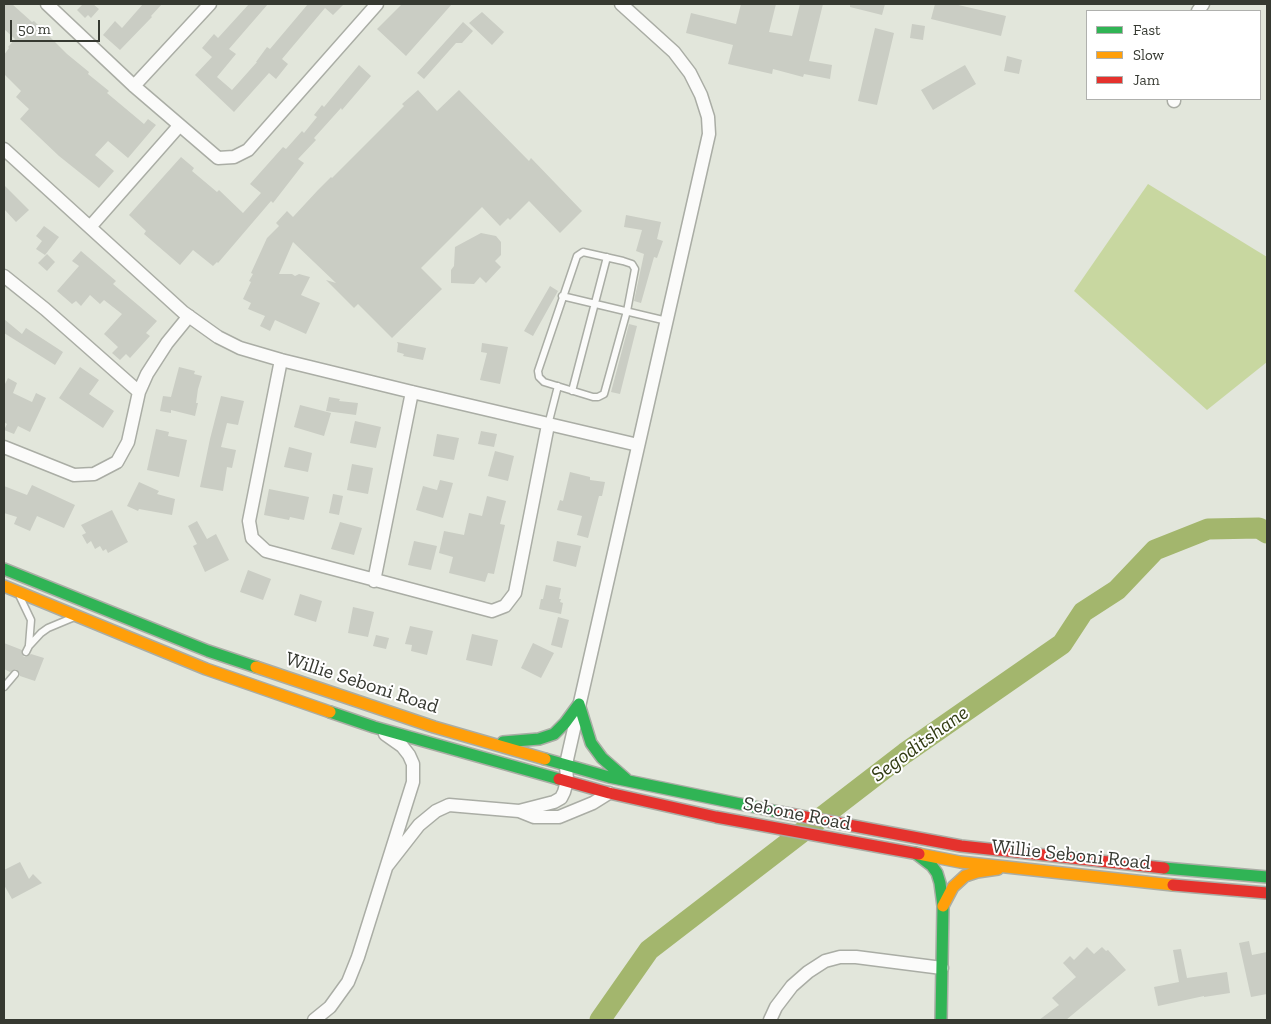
<!DOCTYPE html>
<style>
body{margin:0}
#map{position:relative;width:1271px;height:1024px;overflow:hidden;background:#e2e6db;font-family:"Zilla Slab",serif}
canvas{display:block}
.frame{position:absolute;inset:0;border:5px solid #363931;pointer-events:none}
.legend{position:absolute;left:1086px;top:10px;width:175px;height:90px;box-sizing:border-box;background:#fff;border:1px solid #afb0ad;margin:0;padding:6px 9px;list-style:none;font-size:15px;color:#363931}
.legend li{display:flex;align-items:center;gap:10px;height:25px}
.legend b{width:25px;border:1px solid #afb0ad}
.scale{position:absolute;left:10px;top:20px;width:90px;height:22px;box-sizing:border-box;border:2px solid #363931;border-top:0;padding-left:6px;font-size:15px;line-height:18px;white-space:nowrap;color:#363931;-webkit-text-stroke:4px #fff;paint-order:stroke}
</style>
<div id="map">
<canvas width="1271" height="1024"></canvas>
<div class="frame"></div>
<ul class="legend">
<li><b style="height:6px;background:#30b455"></b>Fast</li>
<li><b style="height:6px;background:#ff9f0a"></b>Slow</li>
<li><b style="height:6px;background:#e5322d"></b>Jam</li>
</ul>
<div class="scale">50 m</div>
</div>
<script>
const c = document.querySelector('canvas').getContext('2d');
c.lineJoin = 'round';
function fillPath(path, color) { c.fillStyle = color; c.fill(path, 'evenodd'); }
const poly = rows => new Path2D(rows.map(r => 'M' + r).join(''));
function strokePath(path, color, width, dash) { c.strokeStyle = color; c.lineWidth = width; c.lineCap = dash ? 'butt' : 'round'; c.setLineDash(dash || []); c.stroke(path); }
function drawText(font, color, halo, rows, align = 'center') {
  c.font = font + ' "Zilla Slab",serif'; c.lineWidth = 4; c.setLineDash([]); c.textBaseline = 'middle'; c.strokeStyle = halo; c.fillStyle = color; for (const [text, x, y, turn = 0] of rows) {
    c.save(); c.translate(x, y); c.rotate((+turn || 0) * Math.PI / 180); c.textAlign = isNaN(turn) ? turn : align; if (halo) c.strokeText(text, 0, 0); c.fillText(text, 0, 0); c.restore();
  }
}
fillPath(poly([
 [1148,184,1267,257,1267,362,1207,410,1074,291]
]), '#c8d7a0');
strokePath(poly([
 [600,1020,649,950,905,753,1062,644,1083,612,1117,590,1155,550,1208,529,1259,528,1267,533]
]), '#a3b66d', 21);
fillPath(poly([
 [4,4,12,4,32,22,34,21,67,54,89,72,88,74,109,91,107,93,144,124,148,119,156,125,128,158,108,141,95,155,114,171,99,188,59,156,20,119,29,109,16,97,21,91,4,74,4,55,9,48,8,47,15,39,4,29],
 [83,4,93,4,99,9,91,18,88,15,85,18,77,10],
 [143,4,162,4,151,16,152,17,120,50,103,35,115,21,122,28],
 [249,4,268,4,229,49,236,54,217,77,232,90,257,62,256,62,267,47,270,49,308,4,344,4,333,15,325,8,282,59,288,64,276,79,269,73,234,112,195,75,212,57,202,48,214,34,218,38],
 [402,4,452,4,406,56,377,29],
 [741,4,776,4,769,32,792,36,800,4,823,4,809,61,832,65,830,79,804,74,803,77,773,69,772,74,728,64,733,45,686,33,691,13,736,24],
 [850,4,885,4,882,15,850,7],
 [935,4,954,4,1006,16,1001,36,931,19],
 [482,12,504,32,492,45,469,23],
 [463,22,473,31,462,43,456,43,424,79,417,73],
 [912,24,925,26,923,40,910,38],
 [875,28,894,33,877,105,858,101],
 [1007,56,1022,60,1019,74,1004,71],
 [359,65,371,76,342,110,341,108,314,138,316,140,298,159,304,163,273,203,271,201,218,263,217,262,213,266,193,250,180,265,144,234,146,231,129,215,181,157,194,168,192,171,217,192,219,190,243,213,261,193,250,184,283,147,286,149,302,131,304,133,317,117,314,115,322,105,324,107],
 [965,65,976,84,933,110,921,90],
 [418,90,437,111,459,90,529,161,531,158,582,211,560,233,529,201,510,220,508,218,500,226,482,207,421,268,442,289,392,338,358,304,354,308,326,280,336,283,293,242,279,274,292,274,295,276,299,274,310,277,301,295,320,303,306,334,275,320,270,331,260,326,265,316,248,309,251,303,243,299,251,282,249,281,253,274,251,273,267,238,279,226,276,223,287,211,293,217,318,190,331,177,332,178,404,106,402,104],
 [4,185,29,210,16,222,4,209],
 [626,215,661,222,657,239,663,241,657,258,654,257,641,303,634,301,644,254,636,251,642,230,624,227],
 [44,226,59,237,45,255,36,249,42,241,36,236],
 [481,233,496,236,501,242,501,255,495,261,501,267,486,283,480,277,474,284,451,283,451,270,454,266,455,247],
 [81,251,116,281,113,284,157,321,146,333,150,336,130,358,126,354,120,360,112,353,118,347,104,334,122,314,104,300,100,304,90,295,81,306,76,301,72,304,57,291,79,266,72,261],
 [47,254,55,262,47,271,38,263],
 [550,286,558,291,533,336,524,331],
 [4,319,22,334,26,328,63,352,55,365,4,333],
 [629,324,637,326,620,394,611,392],
 [397,342,426,348,423,360,403,356,404,354,397,352,398,344],
 [482,343,508,347,500,384,480,380,487,353,481,352],
 [80,367,99,380,89,394,114,411,103,428,59,398],
 [179,367,195,371,194,374,202,376,198,389,196,403,198,403,195,416,171,410,171,413,160,411,163,396,171,397],
 [8,378,17,383,13,393,32,402,36,393,46,398,30,432,18,426,14,434,4,430,7,424,4,422,4,386],
 [221,396,244,401,238,425,227,423,221,447,236,450,232,468,227,467,223,491,200,487,210,439],
 [329,397,340,399,339,401,358,403,356,415,326,411],
 [300,405,331,413,324,436,294,427],
 [355,421,381,427,376,448,350,443],
 [156,429,169,432,168,436,187,440,179,477,147,470],
 [481,431,497,434,494,447,478,444],
 [437,434,459,438,454,460,433,456],
 [289,447,312,453,308,472,284,467],
 [495,451,514,456,508,481,488,476],
 [352,464,373,468,368,494,347,490],
 [570,472,590,477,590,480,605,482,602,496,599,496,588,538,577,535,582,516,557,510,560,500,563,501],
 [440,480,453,483,443,518,416,510,423,486,437,490],
 [139,482,159,491,157,494,175,499,172,515,139,509,138,511,127,506],
 [32,485,75,505,64,528,37,516,30,531,14,524,17,517,4,513,4,486,27,495],
 [269,489,309,497,304,520,290,517,289,520,264,515],
 [333,494,343,496,339,515,329,513],
 [487,496,506,501,500,524,505,525,494,574,488,573,485,582,449,573,453,557,439,553,444,531,464,535,469,513,482,516],
 [112,510,128,542,108,553,106,549,103,551,100,546,95,549,91,541,87,544,82,535,86,533,81,525],
 [197,521,207,539,216,534,229,560,205,572,193,546,197,544,188,526],
 [340,522,362,528,354,555,331,549],
 [414,541,437,546,431,570,408,565],
 [557,541,581,546,576,567,553,561],
 [248,570,271,579,263,600,240,592],
 [546,585,561,588,559,599,561,599,560,602,563,603,561,614,539,609,541,599,543,599],
 [300,594,322,601,316,622,294,615],
 [353,607,374,612,368,637,348,633],
 [558,617,569,620,562,648,551,645],
 [410,626,433,631,427,655,411,651,412,645,405,644],
 [472,634,498,640,492,666,466,660],
 [376,635,389,638,386,649,373,646],
 [4,643,22,650,22,654,24,657,28,656,31,654,44,658,35,681,20,676,19,672,16,669,10,672,4,669],
 [533,643,554,653,541,678,521,668],
 [20,862,29,879,33,874,42,883,12,899,4,885,4,870],
 [1249,941,1252,955,1267,952,1267,994,1251,997,1239,943],
 [1087,947,1094,954,1102,947,1106,951,1108,950,1126,970,1066,1020,1039,1020,1059,1005,1052,998,1076,977,1063,963,1070,956,1074,960],
 [1181,949,1187,978,1227,972,1230,993,1204,997,1204,996,1158,1006,1154,987,1179,982,1173,950]
]), '#cacdc4');
const lane = poly([
 [583,252,623,261,632,264,635,269,627,311,604,394,598,397,593,397,544,382,539,377,538,371,577,256,583,252],
 [562,296,667,321],
 [572,391,607,257],
 [548,425,558,386],
 [20,597,31,620,29,645],
 [26,652,29,646,41,633,48,628,72,618],
 [4,687,15,674]
]);
const street = poly([
 [47,4,134,86,218,158,234,157,248,150,377,4],
 [1198,11,1203,4],
 [134,86,210,4],
 [1174,99,1174,101],
 [4,149,183,312,218,337,240,348,281,360,412,392,638,445],
 [90,227,179,126],
 [4,276,45,309,139,392],
 [281,360,249,521,252,538,266,551,492,611,505,606,515,593,548,425],
 [4,447,74,475,94,474,117,462,128,442,139,392,147,374,167,343,189,316],
 [374,581,412,392],
 [519,811,534,817,559,817,593,803,609,793],
 [387,866,419,825,436,811,449,805,519,811,554,802,561,798,564,792,567,781,566,764,709,134,708,117,701,95,690,73,674,52,621,4],
 [314,1020,330,1007,348,982,358,957,413,782,413,764,409,755,402,746,385,734],
 [770,1020,776,1007,792,986,808,972,825,961,840,957,856,957,942,968]
]);
const fast = poly([
 [4,569,208,651,256,667],
 [579,704,591,743,602,758,626,779],
 [330,712,374,727,559,779],
 [503,742,539,739,554,734,565,723,579,704],
 [545,759,609,777,779,812],
 [915,853,932,866,937,873,940,883,943,906,941,1020],
 [1164,868,1267,877]
]);
const slow = poly([
 [4,586,206,669,330,712],
 [256,667,434,727,545,759],
 [919,854,960,862,1173,885],
 [943,906,953,887,965,876,977,872,998,869]
]);
const jam = poly([
 [559,779,609,793,716,817,919,854],
 [779,812,961,846,1164,868],
 [1173,885,1267,893]
]);
strokePath(lane, '#aaada5', 9);
strokePath(street, '#aaada5', 15);
strokePath(fast, '#aaada5', 14);
strokePath(slow, '#aaada5', 14);
strokePath(jam, '#aaada5', 14);
strokePath(lane, '#fbfbfa', 6);
strokePath(street, '#fbfbfa', 12);
strokePath(fast, '#30b455', 11);
strokePath(slow, '#ff9f0a', 11);
strokePath(jam, '#e5322d', 11);
drawText('20px', '#363931', '#fff', [
 ["Willie Seboni Road",362,683,18],
 ["Sebone Road",797,814,11],
 ["Willie Seboni Road",1071,855,6]
]);
drawText('italic 21px', '#313b12', '#fff', [
 ["Segoditshane",920,744,-36]
]);
</script>
